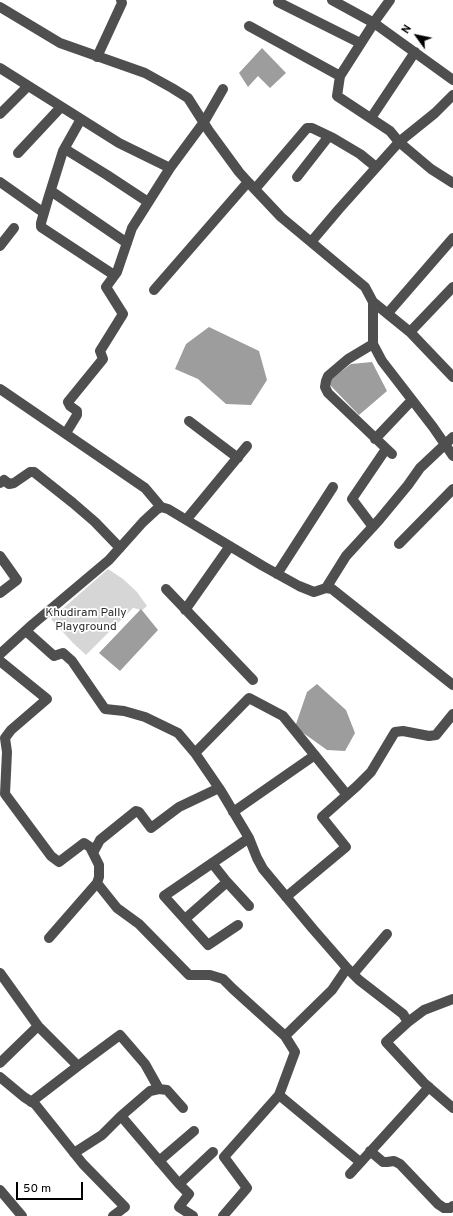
<!DOCTYPE html>
<style>
body{margin:0}
#map{position:relative;width:453px;height:1216px;overflow:hidden;background:#fff;font-family:Overpass,sans-serif}
canvas{display:block}
.north{position:absolute;left:397px;top:16px;width:40px;height:40px;-webkit-text-stroke:3px #fff;paint-order:stroke;rotate:303deg;font-size:11px;font-weight:700;line-height:16px;text-align:center;color:#000}
.north::after{content:'';display:block;margin:auto;width:14px;height:18px;background:#000;clip-path:polygon(50% 0,100% 100%,50% 72%,0 100%)}
.scale{position:absolute;left:16px;top:1182px;width:67px;height:18px;box-sizing:border-box;border:2px solid #000;border-top:0;padding-left:5px;font-size:12px;line-height:14px;white-space:nowrap;color:#000;-webkit-text-stroke:3px #fff;paint-order:stroke}
</style>
<div id="map">
<canvas width="453" height="1216"></canvas>
<div class="north">N</div>
<div class="scale">50 m</div>
</div>
<script>
const c = document.querySelector('canvas').getContext('2d');
c.lineJoin = 'round';
function fillPath(path, color) { c.fillStyle = color; c.fill(path, 'evenodd'); }
const poly = rows => new Path2D(rows.map(r => 'M' + r).join(''));
function strokePath(path, color, width, dash) { c.strokeStyle = color; c.lineWidth = width; c.lineCap = dash ? 'butt' : 'round'; c.setLineDash(dash || []); c.stroke(path); }
function drawText(font, color, halo, rows, align = 'center') {
  c.font = font + ' Overpass,sans-serif'; c.lineWidth = 3.5; c.setLineDash([]); c.textBaseline = 'middle'; c.strokeStyle = halo; c.fillStyle = color; for (const [text, x, y, turn = 0] of rows) {
    c.save(); c.translate(x, y); c.rotate((+turn || 0) * Math.PI / 180); c.textAlign = isNaN(turn) ? turn : align; if (halo) c.strokeText(text, 0, 0); c.fillText(text, 0, 0); c.restore();
  }
}
fillPath(poly([
 [108,569,123,579,137,592,147,606,141,611,138,609,133,608,86,655,73,643,51,619]
]), '#d6d6d6');
fillPath(poly([
 [262,48,286,73,270,88,258,76,248,87,239,73],
 [209,327,259,351,267,380,251,405,226,404,198,379,175,369,186,344],
 [372,362,387,391,359,415,327,382,351,364],
 [141,609,158,630,120,671,99,653],
 [317,684,346,710,355,733,345,751,327,750,295,727,307,692]
]), '#9d9d9d');
strokePath(poly([
 [332,0,374,23,453,80],
 [278,2,360,43],
 [0,7,60,43,145,73,172,88,188,98,209,131,239,172,248,182,281,217,365,287,373,302,373,344,382,361,433,427,453,456],
 [249,26,340,76,337,96,390,131,399,142,435,113,453,95],
 [97,57,122,3,121,0],
 [0,68,119,143,170,168],
 [340,76,377,18,390,0],
 [0,114,28,86],
 [371,118,415,52],
 [81,119,63,151,48,199,41,223,41,227,114,275],
 [65,149,107,175,148,202],
 [18,153,61,107],
 [297,177,329,136],
 [0,182,44,213],
 [255,189,307,128,312,128,333,138,360,154,376,167],
 [51,191,127,243],
 [311,242,339,209,399,142,431,169,453,183],
 [0,246,14,228],
 [154,290,248,182],
 [373,302,410,332,453,287],
 [388,313,453,238],
 [410,332,453,377],
 [373,344,348,359,328,376,326,381,325,387,328,393,392,454],
 [0,389,145,488,161,507],
 [189,421,238,458],
 [66,433,77,415,77,411,70,406,68,402,103,359,100,351,123,314,106,287,117,272,132,228,170,168,204,122,223,89],
 [375,439,412,400],
 [0,483,4,480,9,484,14,483,30,472,34,472,73,503,95,522,120,548],
 [186,520,247,446],
 [373,527,352,499,386,449],
 [399,544,453,489],
 [0,556,17,580,0,593],
 [277,574,333,487],
 [326,588,346,556,379,520,408,485,420,468,453,437],
 [166,589,253,680],
 [185,610,230,546],
 [26,631,54,656,63,653,72,661,105,709,124,711,145,717,178,733,195,753,221,791,249,838,257,858,263,869,313,929,347,968,359,980,403,1014,408,1022,424,1010,453,999],
 [0,654,33,624,109,560,143,522,156,510,161,507,168,509,263,566,299,586,314,592,326,588,332,589,453,685],
 [0,661,47,699,11,730,5,738,7,752,5,794,51,856,59,862,84,843,90,847,99,865,99,877,97,883,117,908,139,924,189,975,210,975,223,979,233,989,285,1036,332,990,347,968],
 [195,753,249,698,283,716,347,795],
 [233,812,315,755],
 [93,853,100,840,136,811,139,812,151,828,179,807,219,788],
 [212,863,227,882,249,906],
 [286,897,346,847,322,817,357,786,371,772,395,732,403,731,429,736,436,735,453,714],
 [185,919,227,882],
 [238,925,208,945,164,896,249,838],
 [49,938,97,883],
 [0,973,38,1026,78,1066,31,1102],
 [353,974,387,934],
 [408,1022,386,1042,424,1083,453,1108],
 [0,1063,38,1026],
 [78,1066,120,1035,145,1064,159,1089,167,1090,183,1108],
 [0,1077,24,1097,35,1104,83,1164,125,1207,113,1216],
 [279,1095,360,1162],
 [121,1116,179,1184,213,1152],
 [370,1151,383,1162,387,1162,394,1161,400,1164,438,1204,444,1208,450,1208,453,1206],
 [74,1153,102,1135,121,1116,150,1091,159,1089],
 [159,1161,194,1131],
 [350,1174,429,1087],
 [179,1184,189,1194,179,1207,193,1216],
 [0,1190,22,1216],
 [223,1216,247,1188,224,1157,279,1095,295,1052,285,1036]
]), '#4f4f4f', 10);
drawText('12px', '#2d2d2d', '#fff', [
 ["Khudiram Pally",86,614],
 ["Playground",86,628]
]);
</script>
